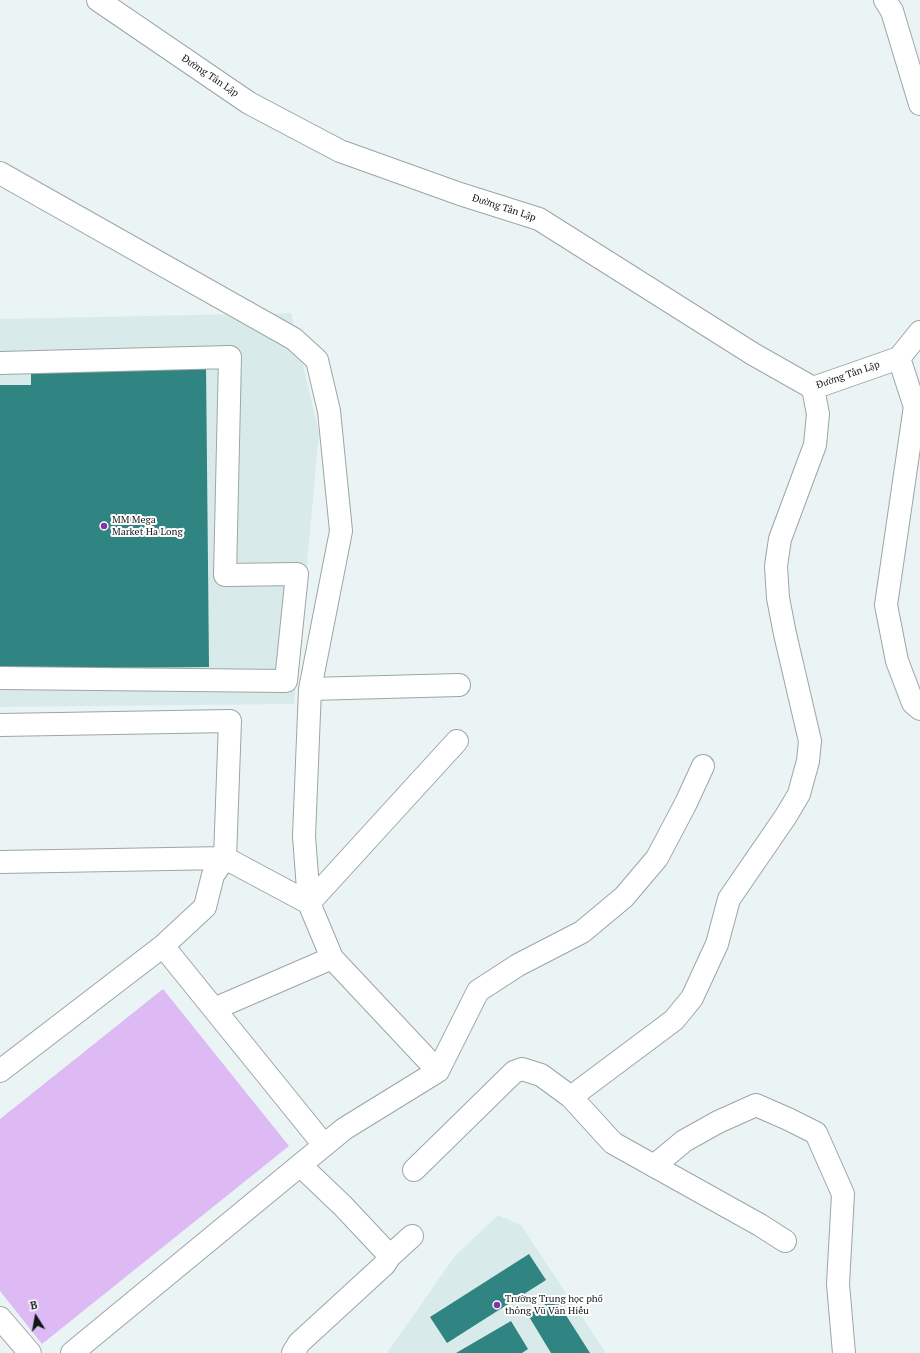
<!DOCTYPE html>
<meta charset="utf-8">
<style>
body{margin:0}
#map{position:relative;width:920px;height:1353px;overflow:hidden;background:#ebf4f4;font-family:"PT Serif",serif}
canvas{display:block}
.north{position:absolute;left:16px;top:1297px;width:40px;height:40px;-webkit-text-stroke:3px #fff;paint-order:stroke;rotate:349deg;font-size:11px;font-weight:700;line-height:16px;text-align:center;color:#131616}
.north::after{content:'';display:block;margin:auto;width:14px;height:18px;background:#131616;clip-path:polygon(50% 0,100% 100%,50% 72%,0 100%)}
</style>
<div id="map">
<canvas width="920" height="1353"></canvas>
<div class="north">B</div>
</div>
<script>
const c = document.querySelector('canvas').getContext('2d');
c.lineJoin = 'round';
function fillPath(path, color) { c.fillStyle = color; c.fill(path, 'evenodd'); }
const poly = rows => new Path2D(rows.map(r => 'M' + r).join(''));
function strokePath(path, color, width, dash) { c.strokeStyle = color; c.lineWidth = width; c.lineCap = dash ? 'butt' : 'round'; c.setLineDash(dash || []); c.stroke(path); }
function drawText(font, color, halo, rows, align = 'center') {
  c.font = font + ' "PT Serif",serif'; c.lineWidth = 4; c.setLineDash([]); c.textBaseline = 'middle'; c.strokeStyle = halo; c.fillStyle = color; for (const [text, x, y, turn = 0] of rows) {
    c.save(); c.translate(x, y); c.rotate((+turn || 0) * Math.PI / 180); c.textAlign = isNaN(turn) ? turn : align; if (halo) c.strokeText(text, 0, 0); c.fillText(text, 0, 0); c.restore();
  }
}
fillPath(poly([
 [291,313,319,433,294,704,0,707,0,319],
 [498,1215,521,1225,606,1353,387,1353,455,1256]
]), '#d8ebea');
fillPath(poly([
 [163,989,289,1146,42,1344,0,1291,0,1119]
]), '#debaf5');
fillPath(poly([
 [206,365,209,667,0,669,0,385,31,385,31,367],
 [529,1254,546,1280,447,1343,430,1317],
 [555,1298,590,1353,551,1353,528,1315],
 [511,1321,528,1349,522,1353,456,1353]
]), '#308481');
const minor = poly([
 [98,0,249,103,340,151,460,194,539,219,753,354,813,388,899,358,920,332],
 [885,0,892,11,920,104],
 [0,173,294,339,317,360,329,411,341,531,310,689,304,836,309,903,332,958,438,1071],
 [899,358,919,419],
 [0,363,230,357,225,575,297,574,286,681,0,678],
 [915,406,886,605,897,661,913,703,920,709],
 [310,689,459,685],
 [0,725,230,721,225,858,213,875,205,907,163,946],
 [0,862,225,858,309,903,457,741],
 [214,1009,332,958],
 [0,1071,163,946,324,1145],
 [571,1097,613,1143,760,1225,785,1241],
 [300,1165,343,1206,390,1256],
 [654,1166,684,1141,718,1122,756,1105,788,1119,816,1133,843,1194,838,1284,844,1353],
 [414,1170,514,1072,522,1069,541,1075,571,1097,674,1020,692,998,717,944,729,899,786,816,799,794,808,761,810,741,785,634,778,598,776,566,780,539,815,445,818,414,813,388],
 [0,1318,30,1353],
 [72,1353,344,1129,438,1071,478,991,518,965,582,932,624,897,657,858,686,803,703,766],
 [293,1353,299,1343,384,1265,390,1256,412,1236]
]);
strokePath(minor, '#9da5a5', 24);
strokePath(minor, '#fff', 22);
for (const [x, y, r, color] of [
 [104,526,4,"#8135a7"],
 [497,1305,4,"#8135a7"]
]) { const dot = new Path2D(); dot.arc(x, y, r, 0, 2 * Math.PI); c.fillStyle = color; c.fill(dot); strokePath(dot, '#fff', 1.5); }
drawText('10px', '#131616', '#fff', [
 ["Đường Tân Lập",210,76,34],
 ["Đường Tân Lập",504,208,18],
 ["Đường Tân Lập",848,375,-19]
]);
drawText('10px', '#131616', '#fff', [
 ["MM Mega",112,520],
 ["Market Ha Long",112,532],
 ["Trường Trung học phổ",505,1299],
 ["thông Vũ Văn Hiếu",505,1311]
], 'left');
</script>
